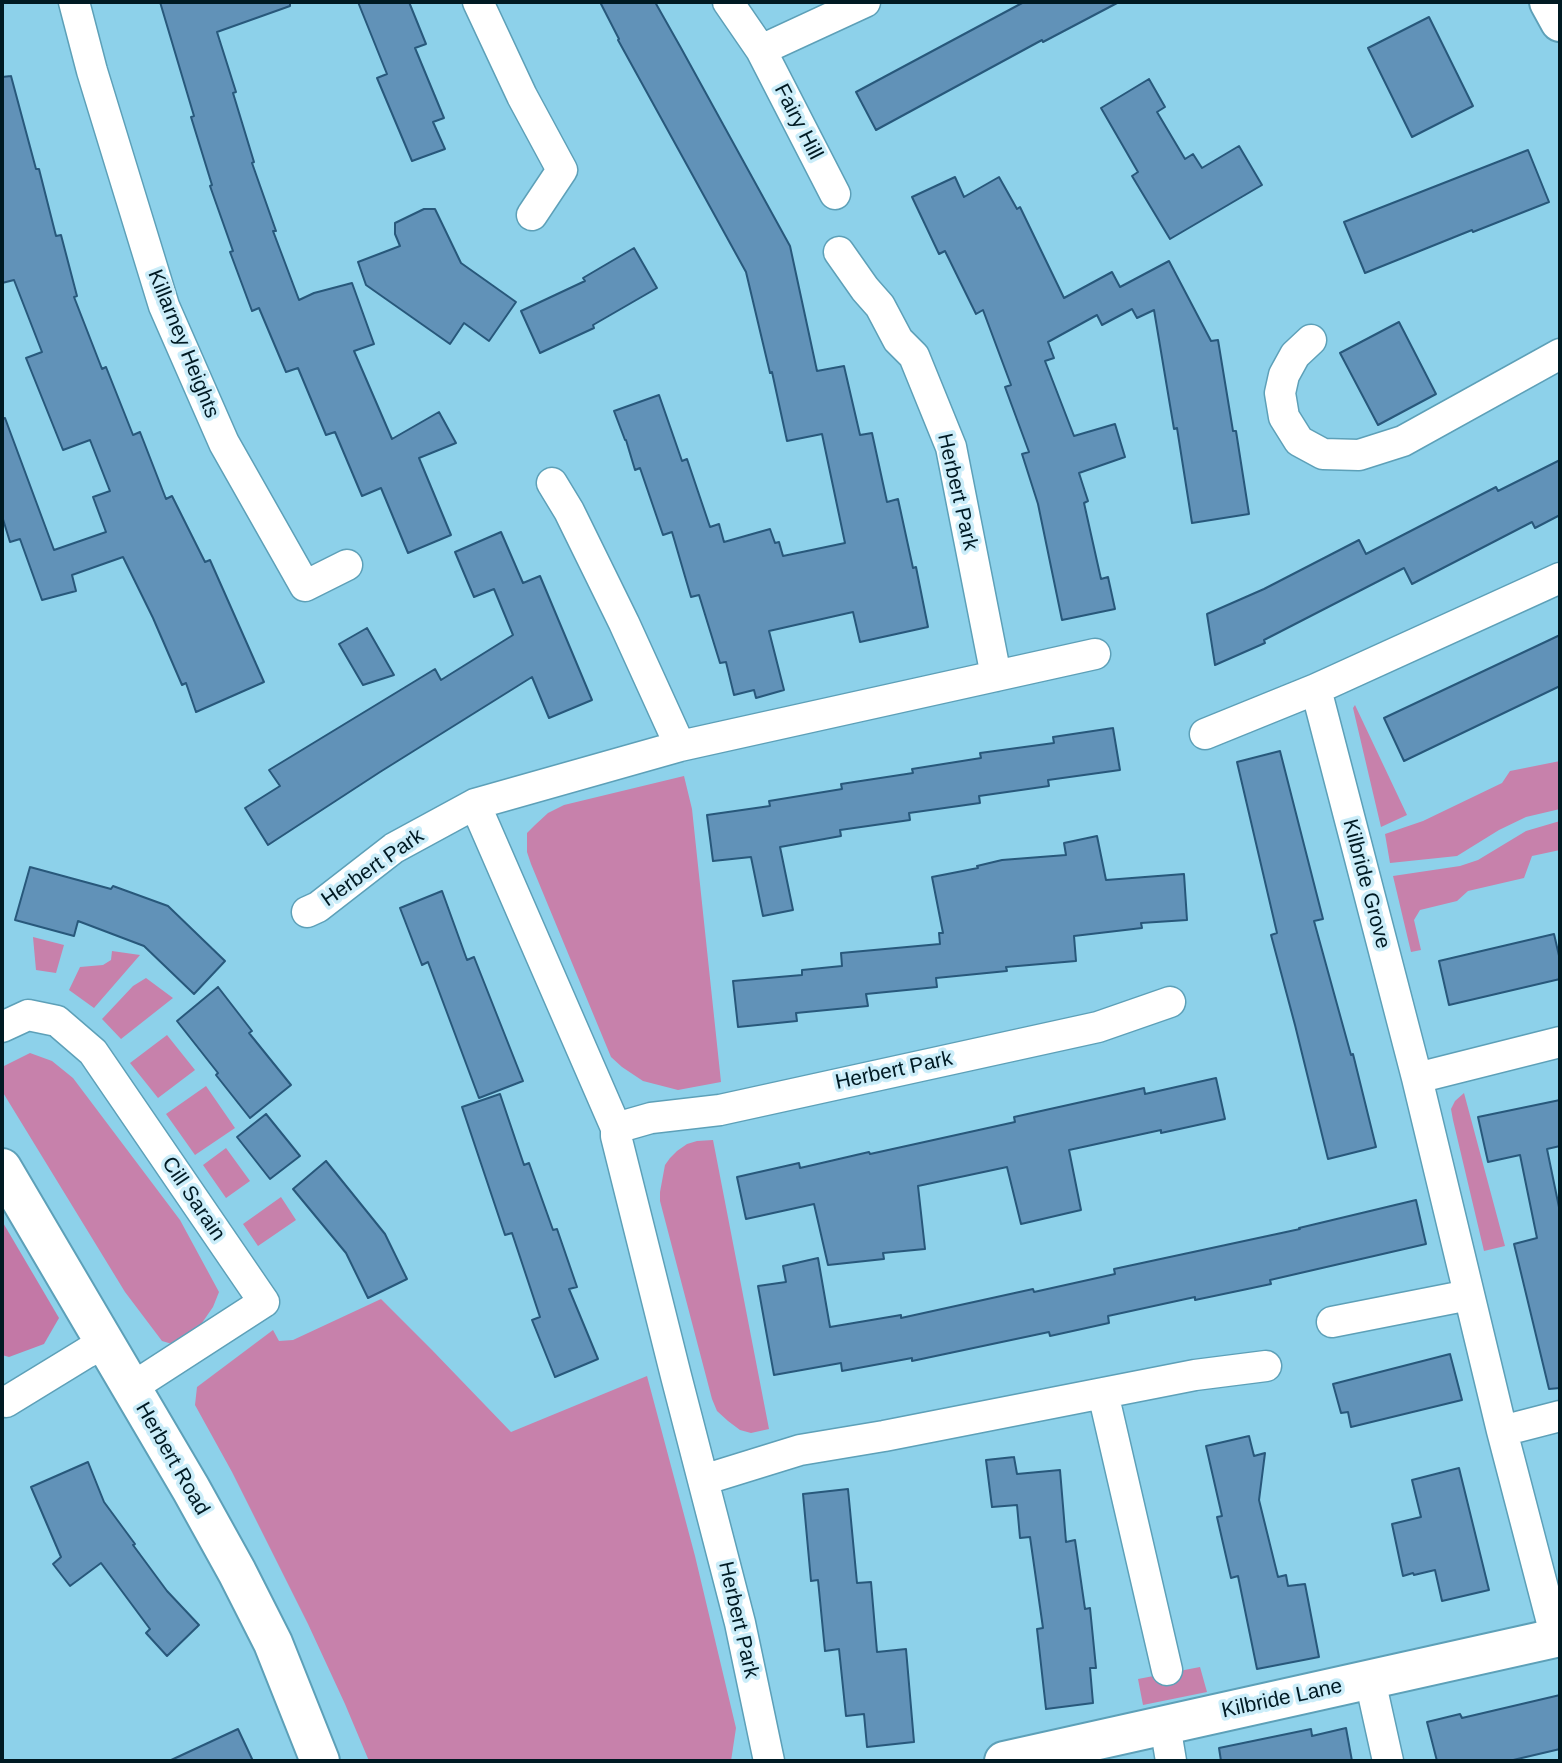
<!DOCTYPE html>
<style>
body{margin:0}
#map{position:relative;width:1562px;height:1763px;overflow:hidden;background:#8dd1ea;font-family:Arial,sans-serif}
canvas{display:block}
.frame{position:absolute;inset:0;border:4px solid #001a23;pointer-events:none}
</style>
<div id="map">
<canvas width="1562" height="1763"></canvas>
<div class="frame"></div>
</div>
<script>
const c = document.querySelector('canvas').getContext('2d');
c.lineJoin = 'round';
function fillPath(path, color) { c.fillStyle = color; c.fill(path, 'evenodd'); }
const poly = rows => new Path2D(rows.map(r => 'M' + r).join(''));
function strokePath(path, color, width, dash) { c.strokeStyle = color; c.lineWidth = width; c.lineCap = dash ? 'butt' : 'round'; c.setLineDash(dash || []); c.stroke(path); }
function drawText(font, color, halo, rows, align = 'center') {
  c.font = font + ' Arial,sans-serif'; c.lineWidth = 7; c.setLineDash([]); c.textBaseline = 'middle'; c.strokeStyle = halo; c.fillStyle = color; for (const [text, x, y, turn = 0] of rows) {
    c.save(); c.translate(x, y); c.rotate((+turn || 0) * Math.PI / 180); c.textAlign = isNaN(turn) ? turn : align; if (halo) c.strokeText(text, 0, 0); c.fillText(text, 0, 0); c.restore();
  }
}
fillPath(poly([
 [1355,705,1407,815,1381,827,1353,708],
 [1560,761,1560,809,1526,817,1499,830,1457,856,1390,863,1385,834,1423,821,1502,783,1510,771],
 [684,776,692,809,721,1082,678,1090,643,1081,622,1067,611,1057,531,864,527,852,527,833,535,825,548,813,564,805],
 [1560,821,1560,850,1532,856,1524,878,1468,891,1457,901,1420,910,1414,920,1421,950,1411,952,1393,876,1460,866,1478,860,1526,831],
 [33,937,64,945,56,973,36,970],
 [112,951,140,955,94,1008,69,990,80,967,103,965,111,960],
 [146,978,173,998,121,1039,102,1019,133,986],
 [167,1035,195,1070,158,1098,130,1063],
 [30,1053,52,1061,73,1078,180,1220,219,1292,213,1307,195,1333,172,1344,162,1341,125,1292,2,1091,2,1067],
 [206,1086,235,1128,195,1155,166,1114],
 [1464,1093,1505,1246,1484,1251,1453,1120,1451,1109,1455,1101],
 [713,1140,769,1429,751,1433,740,1430,728,1421,717,1411,712,1399,660,1201,660,1192,665,1165,670,1158,677,1151,687,1144,697,1141],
 [226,1148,250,1181,226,1198,203,1165],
 [281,1197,296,1220,258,1246,243,1224],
 [381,1299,432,1350,511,1432,647,1376,695,1556,736,1728,731,1761,369,1761,345,1704,308,1624,232,1472,195,1405,197,1387,273,1330,279,1341,293,1340],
 [1200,1667,1207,1692,1143,1705,1138,1679]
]), '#c781ab');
fillPath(poly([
 [2,1221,59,1318,44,1344,9,1357,2,1355]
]), '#c378a6');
const building = poly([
 [160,2,290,2,290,6,217,32,236,92,233,93,254,162,252,163,276,231,273,231,299,300,314,293,352,283,374,344,354,351,392,439,439,412,456,443,419,458,451,535,408,553,381,488,362,496,335,432,326,435,298,368,286,372,259,308,252,311,230,252,233,251,210,186,212,185,191,117,194,116,160,2],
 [358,2,409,2,426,44,415,48,444,118,433,122,445,149,412,161,377,78,387,74,358,2],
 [600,2,655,2,681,48,790,246,817,371,844,366,860,435,872,433,887,502,898,499,913,568,916,567,928,627,860,642,853,612,769,631,784,690,756,698,754,690,734,695,726,662,720,663,699,595,691,597,672,532,663,535,640,468,635,470,626,440,625,440,614,411,659,395,682,461,687,459,710,527,719,524,724,542,770,529,775,543,779,542,783,556,845,543,822,434,787,441,772,372,770,373,746,272,618,40,619,39,600,2],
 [1024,2,1119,2,1043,42,1042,40,876,130,856,92,1024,2],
 [1429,17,1473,106,1412,137,1368,48,1429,17],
 [11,76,36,169,39,169,56,236,61,235,77,296,74,297,102,369,106,367,133,435,140,432,166,499,172,496,205,562,210,560,264,682,196,712,186,683,182,685,153,618,123,557,72,575,76,591,42,600,20,539,10,542,2,516,2,419,5,418,54,550,106,532,93,497,110,491,90,440,63,450,26,358,42,352,14,280,2,283,2,77,11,76],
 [1149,79,1165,107,1157,112,1185,159,1193,154,1202,168,1239,146,1262,185,1170,239,1132,176,1138,172,1101,108,1149,79],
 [1528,150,1549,202,1473,232,1472,230,1365,273,1344,222,1528,150],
 [955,177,964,197,999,177,1017,209,1020,207,1064,298,1112,272,1120,287,1169,261,1211,341,1218,340,1233,431,1236,431,1249,514,1192,523,1177,428,1174,429,1154,310,1137,318,1132,309,1102,325,1097,315,1048,342,1054,358,1045,361,1074,436,1115,424,1125,457,1079,473,1088,501,1084,503,1101,579,1108,577,1115,609,1062,620,1038,504,1022,454,1029,452,1005,387,1011,385,983,310,976,314,945,251,939,254,912,197,955,177],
 [424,209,435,209,461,263,516,302,489,341,464,323,450,344,366,285,358,262,400,246,395,234,395,223,424,209],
 [634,248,657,288,593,325,594,328,540,353,521,311,585,281,583,278,634,248],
 [1399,322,1436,394,1378,425,1340,353,1399,322],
 [1560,460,1560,515,1535,528,1532,522,1412,584,1404,568,1264,640,1265,643,1215,665,1207,614,1264,589,1359,540,1366,554,1496,487,1498,491,1560,460],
 [501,532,523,583,540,576,592,700,549,718,532,677,380,772,268,845,245,808,280,786,269,770,435,669,441,680,513,635,494,589,474,597,455,552,501,532],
 [367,628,394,675,363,685,339,644,367,628],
 [1560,635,1560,686,1404,761,1384,718,1560,635],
 [1113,728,1120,770,1048,780,1049,786,979,796,980,803,909,813,910,820,840,830,841,836,780,847,793,910,763,916,751,857,713,861,707,815,770,806,769,801,842,789,841,784,913,773,912,769,981,758,980,753,1054,743,1053,737,1113,728],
 [1280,751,1323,919,1314,921,1351,1055,1353,1054,1376,1147,1328,1159,1295,1025,1271,935,1277,933,1237,762,1280,751],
 [1097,836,1106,880,1184,874,1187,920,1141,923,1142,928,1074,936,1076,961,1006,967,1007,971,936,978,937,987,866,994,868,1006,796,1013,797,1021,738,1027,733,981,802,975,802,970,842,966,841,953,940,944,939,933,943,933,932,877,978,868,977,866,1002,860,1066,855,1064,843,1097,836],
 [30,867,111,889,113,886,168,906,225,961,194,994,144,946,78,921,74,936,15,920,30,867],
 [442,891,467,960,474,957,523,1081,479,1098,428,962,422,965,400,908,442,891],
 [1554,934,1560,960,1560,979,1449,1005,1439,961,1554,934],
 [218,987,252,1031,249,1033,291,1085,250,1118,216,1075,218,1073,177,1021,218,987],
 [1216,1078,1225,1119,1161,1133,1161,1130,1069,1150,1081,1210,1021,1224,1007,1167,918,1186,925,1249,883,1253,884,1259,828,1265,814,1204,746,1219,737,1177,799,1163,800,1168,869,1152,870,1154,1015,1122,1014,1117,1113,1095,1144,1088,1145,1094,1216,1078],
 [500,1094,524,1165,529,1163,553,1230,557,1229,577,1287,569,1289,598,1359,555,1377,532,1320,540,1317,512,1233,505,1235,462,1107,500,1094],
 [1560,1100,1560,1146,1547,1149,1560,1212,1560,1388,1549,1389,1514,1244,1537,1238,1520,1155,1488,1162,1478,1117,1560,1100],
 [266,1114,300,1156,270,1179,237,1137,266,1114],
 [326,1161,385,1234,407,1279,368,1298,346,1253,293,1189,326,1161],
 [1416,1200,1426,1244,1270,1280,1271,1284,1195,1300,1195,1297,1108,1316,1109,1323,1050,1336,1049,1332,912,1361,912,1358,842,1371,841,1363,774,1375,758,1286,786,1282,783,1266,818,1258,830,1327,901,1315,901,1318,1033,1289,1034,1292,1115,1274,1114,1269,1300,1229,1299,1228,1416,1200],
 [1450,1354,1462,1400,1351,1427,1348,1412,1341,1413,1333,1384,1450,1354],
 [1249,1436,1254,1456,1265,1453,1259,1500,1278,1577,1286,1575,1288,1586,1305,1584,1319,1657,1257,1669,1238,1576,1231,1578,1217,1517,1222,1516,1206,1446,1249,1436],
 [1014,1457,1017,1474,1060,1470,1066,1542,1075,1540,1085,1609,1090,1608,1096,1668,1090,1668,1093,1703,1046,1709,1037,1629,1043,1628,1030,1537,1020,1538,1017,1505,992,1507,986,1460,1014,1457],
 [88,1462,104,1502,135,1544,133,1545,167,1591,199,1625,167,1656,146,1633,150,1629,101,1563,70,1586,53,1564,61,1557,31,1487,88,1462],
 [1459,1468,1489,1590,1442,1601,1435,1570,1414,1575,1413,1573,1403,1576,1392,1524,1421,1517,1412,1480,1459,1468],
 [848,1489,857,1583,871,1582,877,1652,906,1649,914,1742,867,1747,864,1714,846,1716,839,1649,825,1651,818,1580,811,1581,803,1494,848,1489],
 [1560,1695,1560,1749,1509,1761,1437,1761,1427,1722,1460,1714,1462,1718,1560,1695],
 [1346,1728,1352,1761,1221,1761,1219,1748,1311,1729,1312,1736,1346,1728],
 [238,1729,253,1761,169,1761,238,1729]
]);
fillPath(building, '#6192b8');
strokePath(building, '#28587b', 2);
const minor = poly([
 [74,2,92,71,164,306,224,443,305,586,347,565],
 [478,2,522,96,562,170,532,215],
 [728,2,761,50,835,194],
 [761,50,865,2],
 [839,252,865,289,880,306,898,340,914,356,951,447,996,676],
 [1311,340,1295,355,1284,375,1280,393,1284,417,1299,441,1323,454,1359,455,1403,441,1560,354],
 [552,483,569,511,624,623,680,746],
 [1205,734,1316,689],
 [475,804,616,1128,616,1136,676,1376,740,1623,769,1761],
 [307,912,318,907,394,848,475,804,680,746,1095,654],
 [2,1027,28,1015,57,1021,93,1052,264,1302,131,1388],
 [1417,1078,1560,1042],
 [616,1128,651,1118,720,1110,1098,1027,1170,1002],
 [1332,1322,1469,1295],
 [1103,1393,1167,1670],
 [2,1401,6,1402,86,1353,106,1343],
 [1502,1431,1560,1416],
 [703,1480,800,1450,884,1436,1195,1375,1266,1366],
 [1556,1638,1502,1431,1417,1078,1316,689,1560,578],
 [1370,1680,1388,1761],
 [1165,1725,1171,1761]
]);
const tertiary = poly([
 [2,1168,191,1489,237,1572,273,1643,320,1761],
 [1004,1761,1560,1637]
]);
const secondary = poly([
 [1549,2,1560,22]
]);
strokePath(minor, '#5da0b8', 33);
strokePath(tertiary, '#5da0b8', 42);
strokePath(secondary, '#5da0b8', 42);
strokePath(minor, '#fff', 30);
strokePath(tertiary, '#fff', 38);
strokePath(secondary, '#fff', 38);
drawText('21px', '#001a23', '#cbedf9', [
 ["Fairy Hill",798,122,63],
 ["Killarney Heights",183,344,68],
 ["Herbert Park",957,492,77],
 ["Herbert Park",373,868,-35],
 ["Kilbride Grove",1366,884,75],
 ["Herbert Park",894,1071,-12],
 ["Cill Sarain",193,1199,56],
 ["Herbert Road",172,1459,60],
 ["Herbert Park",738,1620,77],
 ["Kilbride Lane",1282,1699,-12]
]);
</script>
